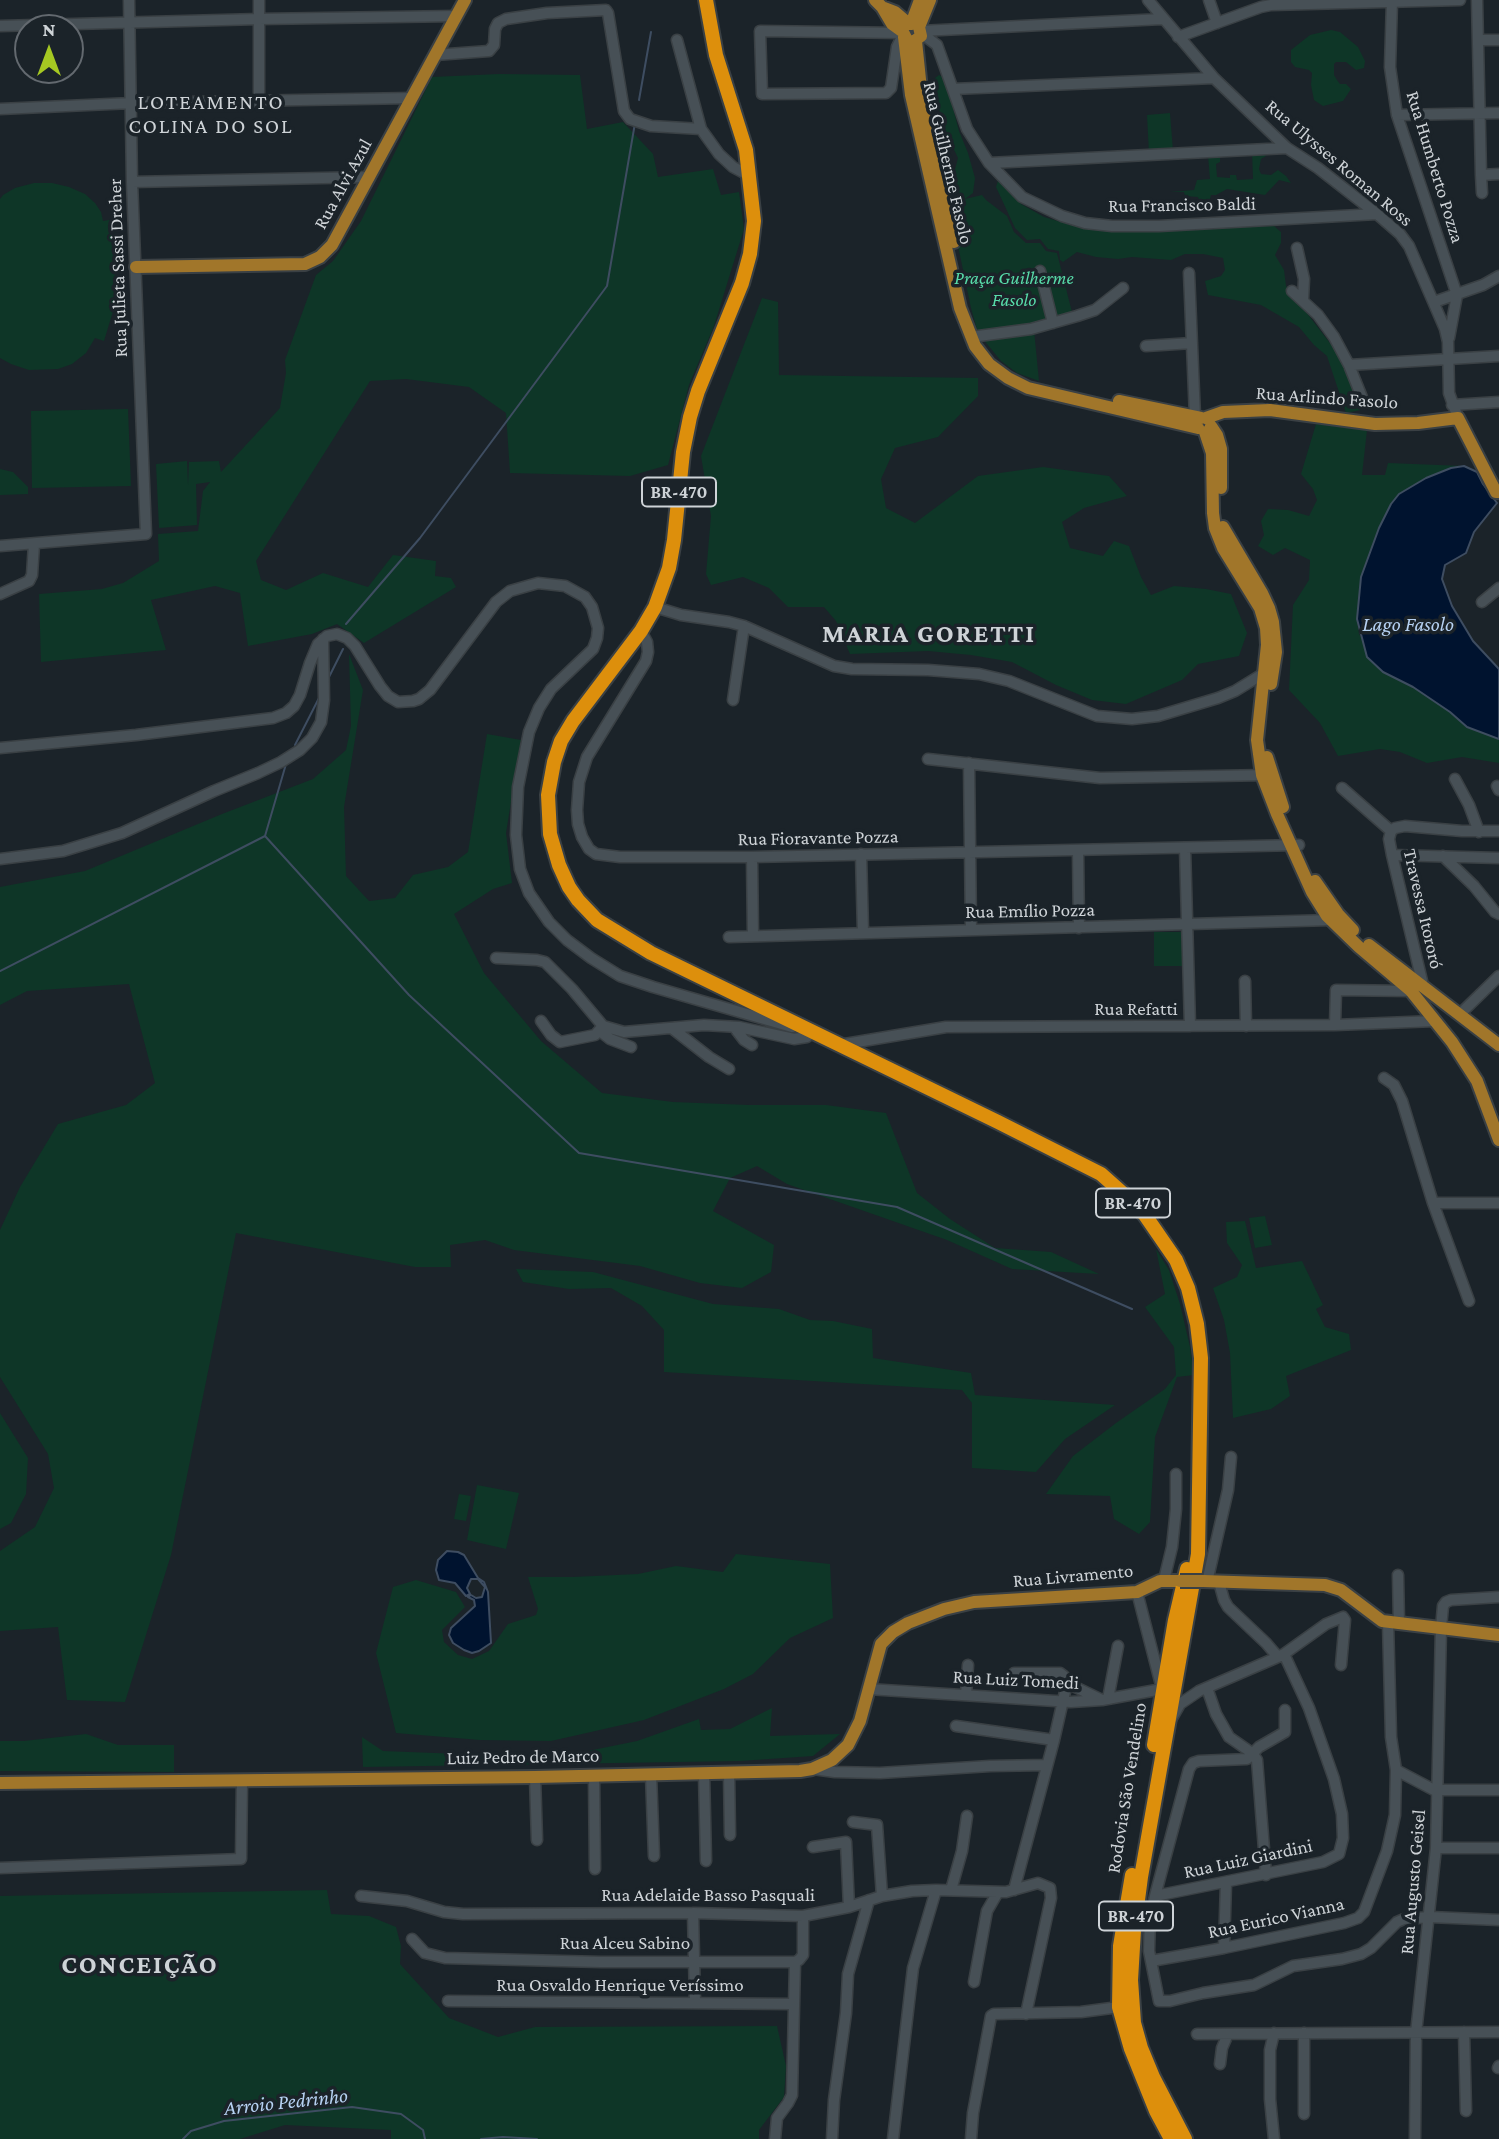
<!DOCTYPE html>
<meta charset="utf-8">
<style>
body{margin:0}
#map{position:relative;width:1499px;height:2139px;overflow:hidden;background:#1b2329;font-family:"Crimson Pro",serif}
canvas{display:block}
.north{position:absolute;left:14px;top:14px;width:70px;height:70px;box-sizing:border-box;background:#1b2329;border:2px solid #63696f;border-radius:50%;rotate:0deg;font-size:19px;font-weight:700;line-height:28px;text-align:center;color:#ced3d7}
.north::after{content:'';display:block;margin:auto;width:24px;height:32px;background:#a5c822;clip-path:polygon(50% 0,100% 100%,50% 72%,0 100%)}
</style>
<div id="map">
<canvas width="1499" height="2139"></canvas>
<div class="north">N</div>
</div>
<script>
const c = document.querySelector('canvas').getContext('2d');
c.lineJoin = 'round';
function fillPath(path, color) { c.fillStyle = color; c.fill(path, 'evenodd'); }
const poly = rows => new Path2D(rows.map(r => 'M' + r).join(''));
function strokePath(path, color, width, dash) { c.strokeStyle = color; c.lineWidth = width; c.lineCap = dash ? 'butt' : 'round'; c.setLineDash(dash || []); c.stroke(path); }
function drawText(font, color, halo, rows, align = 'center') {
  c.font = font + ' "Crimson Pro",serif'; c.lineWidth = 7; c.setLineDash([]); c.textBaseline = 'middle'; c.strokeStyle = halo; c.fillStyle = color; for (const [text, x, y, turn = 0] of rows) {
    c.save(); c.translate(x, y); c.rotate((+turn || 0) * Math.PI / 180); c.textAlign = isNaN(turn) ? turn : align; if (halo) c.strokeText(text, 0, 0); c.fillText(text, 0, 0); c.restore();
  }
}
fillPath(poly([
 [1331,30,1340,32,1358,47,1365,61,1364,68,1356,70,1346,62,1336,62,1334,64,1334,75,1337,80,1340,84,1346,84,1351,89,1343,101,1323,106,1314,100,1311,85,1312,73,1309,70,1295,67,1291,62,1291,50,1310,35],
 [499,74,580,75,587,129,623,122,653,154,658,177,713,169,721,195,739,192,744,229,714,326,689,385,668,465,630,476,510,473,506,413,469,387,406,379,370,381,256,561,261,580,286,590,323,573,368,587,393,555,436,561,435,576,451,578,456,587,364,643,337,624,312,634,248,646,240,593,215,586,151,600,166,650,41,662,39,594,102,589,123,583,159,561,158,534,198,531,203,491,210,482,196,484,197,525,159,528,156,464,187,461,188,485,189,462,219,461,221,472,280,408,286,373,285,360,316,275,333,261,361,221,432,77],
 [939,75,945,78,959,131,968,153,975,178,973,193,965,199,982,195,986,200,1007,216,1014,232,1026,243,1040,243,1046,251,1057,253,1074,320,1065,325,1034,330,1039,381,1017,373,1001,361,978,333,971,308,949,203,960,200,957,200,952,181,958,158,946,133,938,106,934,85,935,78],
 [1170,113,1173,151,1149,153,1147,115],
 [1252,151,1264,151,1266,156,1261,159,1259,169,1261,174,1271,175,1278,170,1286,176,1291,183,1279,180,1265,195,1227,189,1216,195,1211,195,1210,199,1199,200,1198,197,1185,196,1184,192,1170,192,1194,190,1197,180,1210,179,1208,156,1216,155,1220,157,1220,162,1216,164,1217,177,1230,178,1230,175,1236,175,1237,180,1253,179],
 [998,181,1009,187,1021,204,1044,217,1071,225,1127,231,1274,226,1281,232,1281,243,1275,255,1284,270,1286,286,1336,351,1351,381,1361,410,1346,413,1327,356,1314,345,1299,327,1261,305,1208,295,1205,281,1221,276,1225,270,1223,258,1203,254,1185,254,1171,260,1132,257,1118,259,1096,257,1077,252,1063,262,1060,260,1059,251,1048,249,1040,239,1027,240,1015,228,996,187],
 [34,183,52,183,69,187,85,194,95,203,101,212,103,221,115,219,118,276,114,308,104,341,95,338,86,353,72,364,58,369,29,370,11,364,0,358,0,199,3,195,15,188],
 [762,298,778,302,779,375,978,378,978,396,938,437,895,448,881,479,886,508,915,523,978,476,1043,467,1109,476,1127,496,1084,508,1062,522,1070,548,1103,556,1114,541,1129,546,1141,577,1151,595,1174,586,1206,589,1231,594,1247,633,1239,656,1198,664,1182,680,1126,704,1092,700,1056,685,1012,662,971,655,928,651,850,654,836,621,824,607,788,607,769,588,743,577,711,585,706,574,711,516,701,456],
 [128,409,131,486,32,488,31,411],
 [1316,424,1367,430,1362,475,1385,475,1388,463,1464,466,1451,468,1426,478,1399,494,1391,504,1379,528,1361,577,1357,620,1359,634,1383,672,1413,687,1450,712,1467,727,1499,739,1499,763,1462,757,1427,763,1400,752,1380,749,1338,756,1320,723,1289,690,1293,605,1309,580,1310,560,1285,548,1273,555,1258,546,1264,535,1261,521,1268,509,1288,510,1309,516,1317,500,1313,489,1301,474],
 [0,469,13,472,28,487,28,494,0,495],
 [349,654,363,690,344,807,346,876,369,901,395,898,413,875,448,867,468,852,487,734,521,740,506,833,512,883,493,889,454,914,484,973,541,1041,602,1093,673,1102,749,1105,826,1105,886,1113,917,1193,950,1219,995,1248,1051,1252,1099,1274,1012,1269,947,1240,787,1184,757,1166,730,1178,713,1211,774,1245,771,1272,742,1288,700,1283,640,1266,514,1250,485,1240,450,1245,451,1267,415,1267,236,1233,171,1555,125,1702,67,1700,58,1627,0,1631,0,1551,35,1527,54,1488,48,1454,0,1377,0,1230,20,1187,58,1124,126,1105,155,1083,129,984,27,991,0,1005,0,887,85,871,222,814,313,779,346,750,351,726],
 [1154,932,1183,932,1183,966,1154,966],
 [1265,1216,1272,1245,1255,1248,1249,1218],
 [1245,1221,1256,1268,1302,1261,1323,1305,1316,1309,1325,1327,1349,1334,1351,1350,1286,1376,1290,1396,1271,1409,1233,1418,1230,1353,1224,1320,1213,1288,1237,1277,1242,1265,1227,1243,1226,1222],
 [1156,1249,1169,1270,1180,1304,1190,1347,1194,1375,1177,1377,1155,1437,1150,1522,1139,1534,1114,1519,1110,1496,1046,1494,1073,1456,1116,1423,1165,1389,1176,1375,1174,1347,1145,1307,1165,1294],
 [516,1269,593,1272,713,1304,779,1309,810,1320,833,1321,872,1329,873,1358,971,1373,975,1395,1115,1405,1065,1439,1036,1472,972,1468,972,1403,962,1390,664,1372,664,1330,642,1306,611,1288,569,1289,523,1282],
 [0,1413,28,1458,26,1494,11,1523,0,1529],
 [477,1485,519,1493,506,1549,467,1540],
 [459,1494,471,1496,466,1521,454,1519],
 [736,1554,830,1564,833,1618,790,1638,753,1674,724,1689,644,1720,551,1741,480,1740,396,1733,376,1653,393,1587,416,1580,456,1592,465,1607,442,1630,444,1642,458,1655,472,1659,489,1651,508,1624,536,1615,538,1609,528,1577,573,1577,638,1574,676,1566,723,1572],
 [772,1708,770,1736,840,1734,813,1756,740,1761,363,1767,362,1737,383,1751,512,1756,573,1754,637,1741,699,1719,701,1730,730,1729],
 [86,1734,118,1745,174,1745,174,1772,0,1771,0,1741,24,1741],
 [327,1890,331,1914,369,1916,396,1927,401,1946,400,1964,449,2018,498,2037,535,2027,777,2026,786,2066,784,2097,759,2130,759,2139,391,2139,391,2130,285,2125,240,2139,0,2139,0,1896]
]), '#0e3627');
const water = poly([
 [1464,466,1477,472,1483,484,1497,503,1474,532,1466,553,1445,565,1442,579,1452,606,1473,641,1499,669,1499,739,1467,727,1450,712,1413,687,1383,672,1367,657,1357,619,1361,577,1379,528,1391,504,1399,494,1426,478,1451,468,1464,466],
 [447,1551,458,1552,464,1555,478,1578,484,1582,488,1592,491,1643,479,1651,472,1653,464,1650,453,1643,449,1635,451,1628,475,1606,474,1600,468,1597,471,1595,476,1598,482,1597,485,1587,478,1579,471,1579,467,1588,470,1594,466,1596,455,1583,439,1580,436,1570,438,1560,447,1551]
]);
fillPath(water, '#00132f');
strokePath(water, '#3e4d61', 2);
strokePath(poly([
 [639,100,651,32],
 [346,624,420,538,607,286,635,123],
 [328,679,343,649],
 [295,745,319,698],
 [265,836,409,995,579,1153,897,1207,1132,1309],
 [0,971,265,836,286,764],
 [183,2139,191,2131,224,2121,352,2107,401,2114,423,2130,425,2139],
 [481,2139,503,2137,537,2139]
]), '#3e4d61', 2);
const minor = poly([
 [259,0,259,101],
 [1148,0,1214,78,1287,148,1318,168,1377,214,1400,234,1409,246,1445,329,1448,342,1449,393,1458,418],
 [1209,0,1217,23],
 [1477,0,1481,175,1499,174],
 [1392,1,1390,67,1397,115,1457,295,1449,338],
 [0,26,259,19,457,16],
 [921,31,1162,19],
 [903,33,760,31,762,94,886,93,891,88,897,47,903,35],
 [921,33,937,45,967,129,989,163,1022,197,1062,216,1085,223,1112,226,1159,226,1377,214],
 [1178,37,1261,7,1271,5,1460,0],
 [677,40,701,129],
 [1479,40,1499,40],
 [435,55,489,51,494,45,495,29,498,23,506,19,547,13,606,10,608,13,624,111,630,119,651,126,701,129,719,154,733,167,750,176],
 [953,89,1214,78],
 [0,109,132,103,412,98],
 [1397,115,1499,113],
 [989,163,1287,148],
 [1481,175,1482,193],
 [132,182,370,177],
 [1297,248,1304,279,1303,299],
 [1040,271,1053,323],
 [1189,273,1195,417],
 [1292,291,1318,315,1334,337,1349,365,1363,400],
 [1434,302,1483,285,1499,276],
 [971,337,1031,329,1077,316,1095,310,1123,288],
 [1146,346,1192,343],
 [1349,365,1499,356],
 [1452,405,1499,402],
 [0,546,146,534,132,182,129,0],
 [0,594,29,581,32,575,34,544],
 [1482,602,1499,588],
 [655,607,681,615,729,622,744,626,834,666,852,669,928,670,979,674,1009,681,1097,716,1132,719,1158,716,1218,698,1235,691,1266,672],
 [641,631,647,642,648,652,646,661,587,757,579,782,577,810,578,824,582,837,589,849,596,854,620,857,752,857,1299,845],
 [733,700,744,626],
 [0,748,136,735,273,718,286,713,294,706,300,695,310,663,318,644,327,636,337,634,347,638,355,646,380,686,388,696,398,702,413,701,419,699,430,690,496,602,510,591,538,583,565,586,585,597,592,607,598,628,597,638,593,649,551,689,539,708,529,732,518,787,516,835,520,869,529,893,549,922,567,940,591,958,620,976,653,987,792,1027],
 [928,759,1100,778,1269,775],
 [969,763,971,930],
 [1455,779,1469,805,1479,832],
 [1497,786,1499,790],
 [1342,788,1391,831],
 [1391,831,1395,828,1405,826,1462,831,1499,831],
 [1185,848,1190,1026],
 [1078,851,1079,928],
 [861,854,863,932],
 [1392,855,1499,858],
 [1443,856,1474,886,1495,912,1499,914],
 [752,857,753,936],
 [0,859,63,851,122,833,214,791,258,773,281,762,300,750,312,738,321,722,324,700,323,639],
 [729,937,1331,920],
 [496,958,537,960,545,962,572,989,603,1026,624,1032,704,1025,739,1027,794,1039,807,1037,812,1032],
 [1245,981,1246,1026],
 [1459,1015,1499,976],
 [541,1021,551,1035,560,1042,595,1035,603,1026],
 [1335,1025,1336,990,1411,991,1422,981,1392,855,1389,839,1391,831],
 [734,1027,744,1040,752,1045],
 [673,1029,709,1057,729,1069],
 [600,1031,610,1039,631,1047],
 [839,1045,946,1027,1335,1025,1435,1021],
 [1384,1078,1394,1085,1402,1101,1433,1203,1469,1301],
 [1433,1203,1499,1203],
 [1398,1575,1399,1624],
 [1164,1580,1172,1547,1176,1509,1176,1474],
 [1207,1582,1228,1490,1231,1457],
 [1219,1582,1224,1600,1228,1607,1266,1643,1278,1657],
 [1284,1654,1326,1624,1343,1617,1345,1620,1341,1665],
 [1014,1673,1060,1673,1064,1676,1067,1683,1102,1700],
 [1207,1688,1216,1714,1229,1737,1252,1753,1257,1760,1266,1875],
 [868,1689,1071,1702,1102,1700,1162,1689,1137,1592],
 [966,1695,968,1665],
 [1108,1699,1118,1646],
 [1285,1710,1285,1732,1259,1747,1247,1759,1199,1761,1193,1763,1189,1769,1155,1896,1150,1918,1149,1951,1159,2001,1170,2001,1203,1993,1254,1985,1293,1966,1342,1959,1361,1954,1371,1948,1397,1922,1404,1919,1430,1917,1499,1920],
 [1172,1718,1180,1704,1199,1691,1278,1657],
 [956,1726,1054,1740],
 [813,1769,835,1772,880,1773,990,1766,1047,1765],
 [1396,1770,1434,1790,1499,1790],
 [704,1773,706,1861],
 [729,1773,730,1835],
 [651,1775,654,1856],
 [594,1776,595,1869],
 [535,1777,537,1840],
 [853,1822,877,1825,882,1896],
 [813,1847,846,1842,849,1907],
 [1436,1848,1499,1848],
 [0,1868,241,1859,242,1780],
 [951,1890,962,1851,967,1816],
 [1014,1890,1054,1740,1067,1683],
 [361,1896,407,1901,444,1912,463,1914,693,1913,803,1916,849,1907,882,1896,912,1891,936,1890,1006,1892,1038,1883,1050,1888,1051,1898,1026,2014],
 [1155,1896,1323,1862,1339,1854,1343,1838,1342,1814,1334,1779,1309,1708,1284,1654,1278,1657],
 [693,1913,695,2002],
 [412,1939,425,1953,445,1958,601,1962,795,1962,799,1960,803,1955,803,1916],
 [1224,1948,1226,1883],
 [1151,1961,1224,1948,1344,1923,1358,1918,1364,1912,1387,1851,1395,1815,1396,1770,1391,1737,1388,1623],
 [974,1982,987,1911,998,1892],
 [448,2001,792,2004],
 [1464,2032,1466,2111],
 [1274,2033,1270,2050,1270,2099,1274,2139],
 [1304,2033,1304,2114],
 [1197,2034,1499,2032],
 [1220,2064,1222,2048,1228,2034],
 [1498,2068,1499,2066],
 [775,2139,777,2118,788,2103,792,2095,795,1962],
 [832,2139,834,2100,846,2013,848,1974,869,1900],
 [893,2139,913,1968,936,1890],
 [971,2139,973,2113,991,2016,994,2014,1081,2012,1119,2007],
 [1415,2139,1416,2033,1436,1848,1441,1628,1443,1606,1446,1602,1451,1600,1499,1597]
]);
const major = poly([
 [875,0,882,7,895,12,909,24],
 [882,7,892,24,903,32,907,40,913,42,921,36,919,27,930,0],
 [911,24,920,0],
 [904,37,911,95,960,308,975,346,989,364,1008,378,1028,388,1198,428],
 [916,41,921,89,954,242],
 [136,267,305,264,320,257,332,245,465,0],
 [1119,401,1201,418],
 [1206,418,1223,412,1270,410,1375,424,1418,423,1458,418,1496,492,1499,492],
 [1211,426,1217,435,1221,449,1221,488],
 [1205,432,1212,453,1213,513,1215,528,1223,548,1260,608,1266,628,1267,645,1257,740,1262,775,1277,814,1312,892,1327,916,1359,947,1411,991,1452,1042,1477,1081,1499,1140],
 [1223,527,1262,593,1269,608,1273,622,1276,652,1271,684],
 [1267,757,1283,807],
 [1315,881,1338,914,1353,930],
 [1369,945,1499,1045],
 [1203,1581,1325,1585,1341,1590,1382,1621,1499,1635],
 [0,1783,535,1777,800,1771,812,1769,832,1760,848,1745,860,1721,881,1644,893,1632,908,1623,944,1609,974,1602,1137,1592,1160,1581,1180,1581]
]);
const highway = poly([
 [706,0,716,55,746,150,754,221,750,254,742,283,698,391,690,417,683,452,674,540,669,568,655,607,641,631,573,721,561,741,554,762,548,795,550,834,559,865,569,887,578,900,597,920,651,953,998,1122,1101,1174,1128,1198,1145,1215,1176,1260,1188,1288,1197,1324,1201,1358,1198,1554,1141,1877,1134,1930,1131,1980,1134,2023,1141,2048,1153,2077,1185,2139],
 [1154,1745,1175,1620,1187,1569],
 [1132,1875,1120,1946,1119,2007,1131,2049,1156,2111,1171,2139]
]);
strokePath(minor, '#3a4044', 13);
strokePath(major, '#3a4044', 16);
strokePath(highway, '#3a4044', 18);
strokePath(minor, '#475056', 10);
strokePath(major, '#a1762a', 12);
strokePath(highway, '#dd8f0c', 14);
const majorBridge = poly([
 [1180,1581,1203,1581]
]);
strokePath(majorBridge, '#3a4044', 16, []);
strokePath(majorBridge, '#a1762a', 12);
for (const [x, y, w] of [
 [679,492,74],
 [1133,1203,74],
 [1136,1916,74]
]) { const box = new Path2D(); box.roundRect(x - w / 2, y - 14.5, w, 29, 5); c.fillStyle = '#1b2329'; c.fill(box); strokePath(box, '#ced3d7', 2); }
drawText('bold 18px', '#ced3d7', null, [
 ["BR-470",679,492],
 ["BR-470",1133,1203],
 ["BR-470",1136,1916]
]);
drawText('19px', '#ced3d7', '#1b2329', [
 ["Rua Guilherme Fasolo",948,163,77],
 ["Rua Ulysses Roman Ross",1339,163,40],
 ["Rua Humberto Pozza",1435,167,73],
 ["Rua Alvi Azul",343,184,-61],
 ["Rua Francisco Baldi",1182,205,-1],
 ["Rua Julieta Sassi Dreher",118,268,-92],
 ["Rua Arlindo Fasolo",1327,398,4],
 ["Rua Fioravante Pozza",818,838,-1],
 ["Travessa Itororó",1423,909,77],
 ["Rua Emílio Pozza",1030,911,-1],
 ["Rua Refatti",1136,1009],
 ["Rua Livramento",1073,1576,-5],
 ["Rua Luiz Tomedi",1016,1680,3],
 ["Luiz Pedro de Marco",523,1757,-1],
 ["Rodovia São Vendelino",1127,1788,-81],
 ["Rua Luiz Giardini",1248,1859,-12],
 ["Rua Augusto Geisel",1413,1882,-85],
 ["Rua Adelaide Basso Pasquali",708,1895],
 ["Rua Eurico Vianna",1276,1918,-12],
 ["Rua Alceu Sabino",625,1943],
 ["Rua Osvaldo Henrique Veríssimo",620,1985]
]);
drawText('italic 19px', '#58dcaa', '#1b2329', [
 ["Praça Guilherme",1014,278],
 ["Fasolo",1014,300]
]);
c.letterSpacing = '2px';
drawText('21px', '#ced3d7', '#1b2329', [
 ["LOTEAMENTO",211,103],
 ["COLINA DO SOL",211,127]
]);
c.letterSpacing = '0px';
drawText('italic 21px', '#b6d1f2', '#1b2329', [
 ["Lago Fasolo",1408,625],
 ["Arroio Pedrinho",286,2102,-6]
]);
c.letterSpacing = '2px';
drawText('bold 26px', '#ced3d7', '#1b2329', [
 ["MARIA GORETTI",929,634],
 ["CONCEIÇÃO",140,1965]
]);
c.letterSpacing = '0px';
</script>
